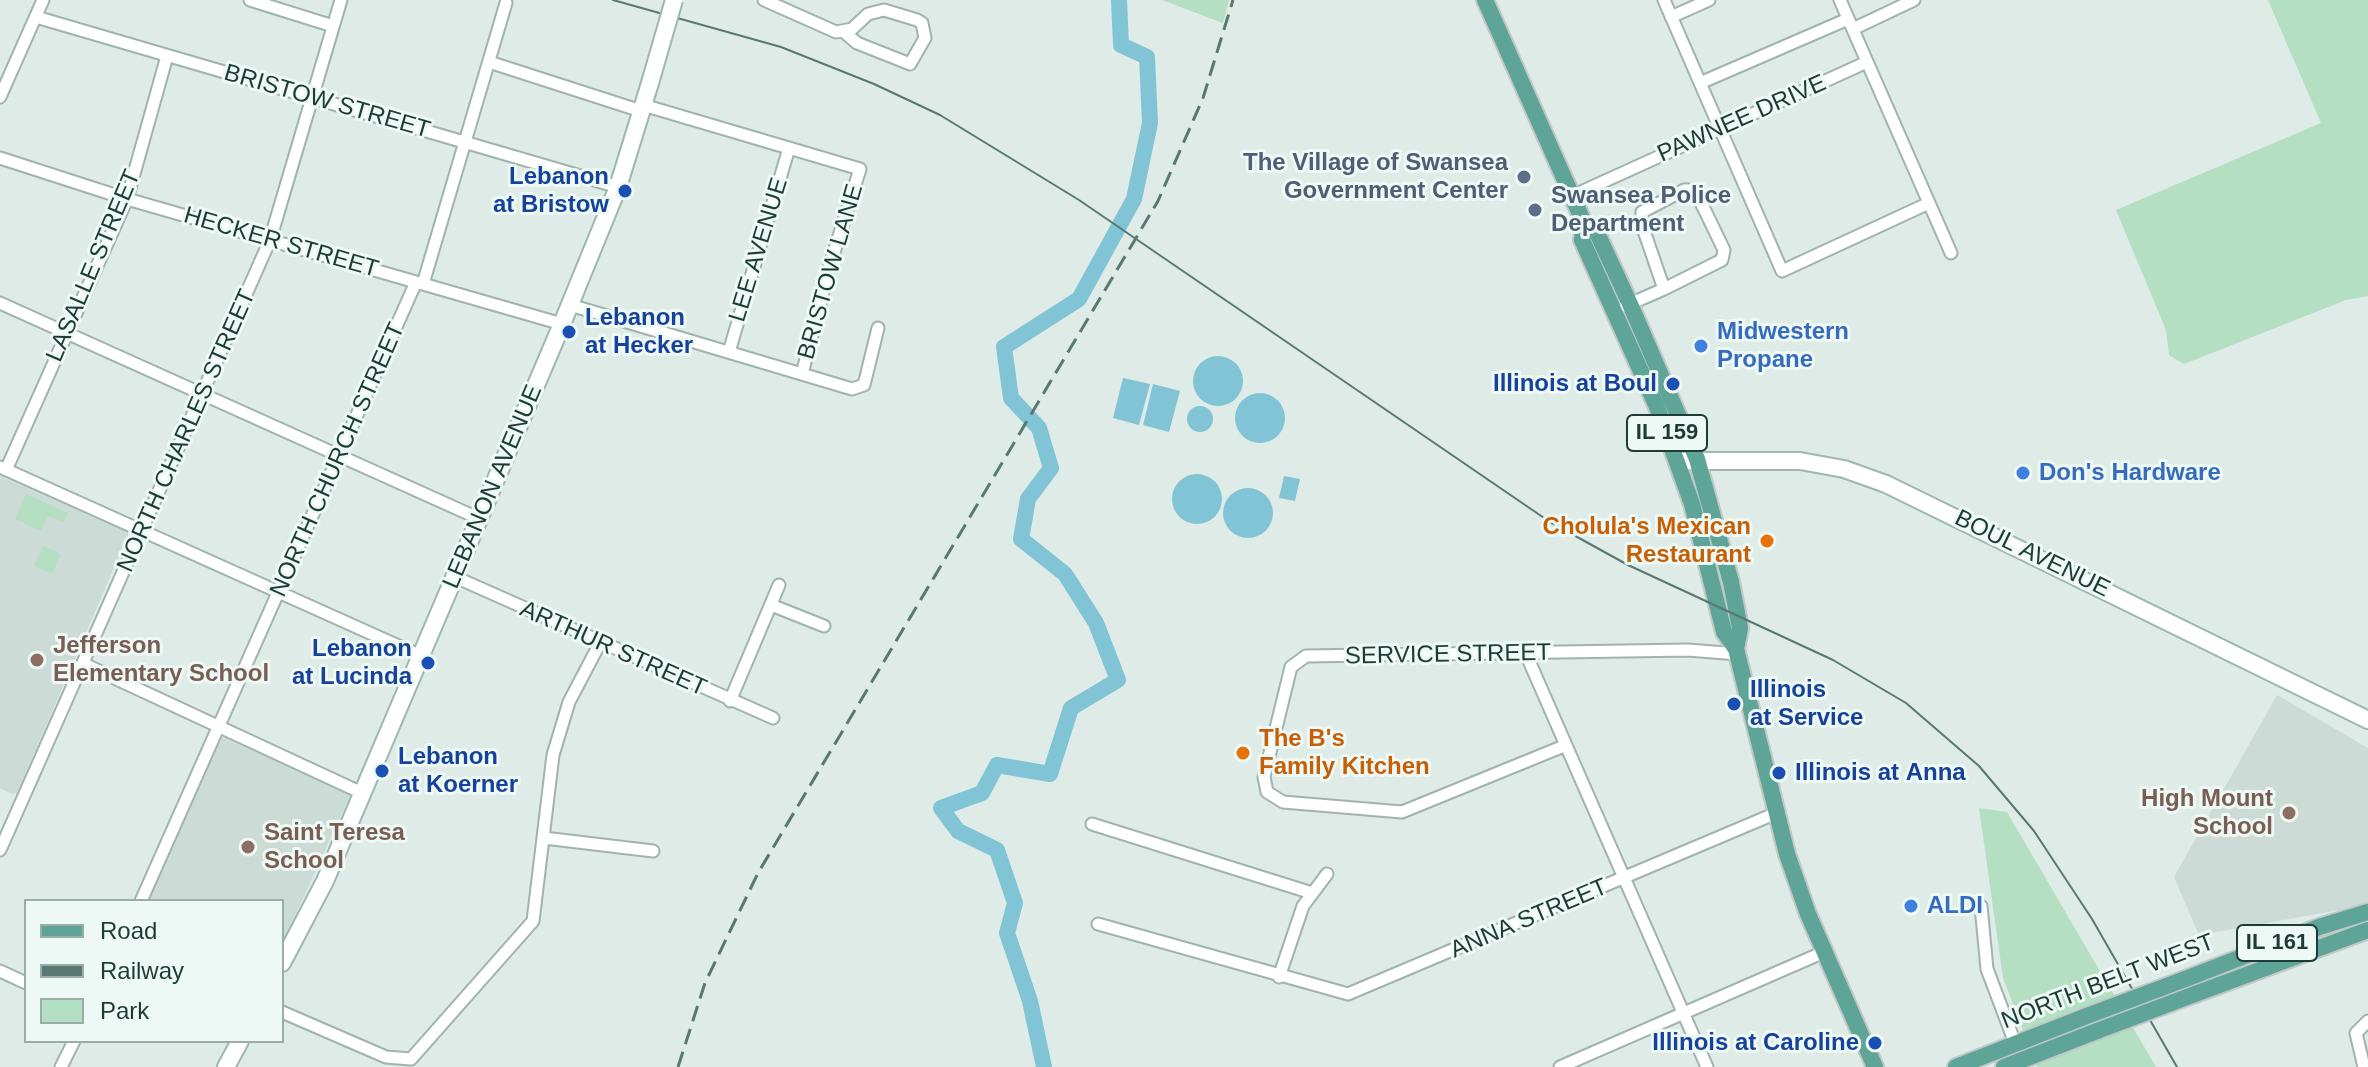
<!DOCTYPE html>
<style>
body{margin:0}
#map{position:relative;width:2368px;height:1067px;overflow:hidden;background:#deebe6;font-family:Helvetica,sans-serif}
canvas{display:block}
.legend{position:absolute;left:24px;top:899px;width:260px;height:144px;box-sizing:border-box;background:#eef8f4;border:2px solid #9bada8;margin:0;padding:10px 14px;list-style:none;font-size:24px;color:#1e3c36}
.legend li{display:flex;align-items:center;gap:16px;height:40px}
.legend b{width:40px;border:2px solid #9bada8}
</style>
<div id="map">
<canvas width="2368" height="1067"></canvas>
<ul class="legend">
<li><b style="height:10px;background:#5ea597"></b>Road</li>
<li><b style="height:10px;background:#587871"></b>Railway</li>
<li><b style="height:22px;background:#b4dfc2"></b>Park</li>
</ul>
</div>
<script>
const c = document.querySelector('canvas').getContext('2d');
c.lineJoin = 'round';
function fillPath(path, color) { c.fillStyle = color; c.fill(path, 'evenodd'); }
const poly = rows => new Path2D(rows.map(r => 'M' + r).join(''));
function strokePath(path, color, width, dash) { c.strokeStyle = color; c.lineWidth = width; c.lineCap = dash ? 'butt' : 'round'; c.setLineDash(dash || []); c.stroke(path); }
function drawText(font, color, halo, rows, align = 'center') {
  c.font = font + ' Helvetica,sans-serif'; c.lineWidth = 6; c.setLineDash([]); c.textBaseline = 'middle'; c.strokeStyle = halo; c.fillStyle = color; for (const [text, x, y, turn = 0] of rows) {
    c.save(); c.translate(x, y); c.rotate((+turn || 0) * Math.PI / 180); c.textAlign = isNaN(turn) ? turn : align; if (halo) c.strokeText(text, 0, 0); c.fillText(text, 0, 0); c.restore();
  }
}
fillPath(poly([
 [0,476,129,533,17,793,12,794,0,788],
 [2277,695,2368,748,2368,905,2199,935,2174,877],
 [222,737,351,794,282,944,282,901,145,901]
]), '#ccdbd5');
fillPath(poly([
 [1162,0,1229,0,1223,23],
 [2268,0,2368,0,2368,296,2346,300,2184,364,2169,355,2166,330,2116,210,2321,123],
 [26,494,68,513,64,522,48,516,41,531,15,519],
 [43,546,61,554,52,574,34,566],
 [1979,808,2007,812,2156,1067,2037,1067,2003,978]
]), '#b4dfc2');
fillPath(poly([
 '1193 381a25 25 0 1 1 50 0a25 25 0 1 1-50 0Z',
 [1123,378,1150,384,1139,425,1113,418],
 [1153,384,1180,391,1169,432,1143,425],
 '1235 418a25 25 0 1 1 50 0a25 25 0 1 1-50 0Z',
 '1187 419a13 13 0 1 1 26 0a13 13 0 1 1-26 0Z',
 '1172 499a25 25 0 1 1 50 0a25 25 0 1 1-50 0Z',
 [1284,476,1300,479,1295,501,1279,498],
 '1223 513a25 25 0 1 1 50 0a25 25 0 1 1-50 0Z'
]), '#80c4d6');
strokePath(poly([
 [1044,1067,1030,1001,1007,933,1015,903,997,850,958,831,941,808,982,793,997,765,1050,774,1071,708,1118,680,1096,623,1065,574,1021,539,1028,499,1051,468,1039,428,1011,398,1004,347,1079,299,1134,199,1150,123,1147,57,1121,45,1119,0]
]), '#80c4d6', 16);
const street = poly([
 [250,0,333,26],
 [764,0,836,32,852,29,868,14,884,10,917,20,922,23,925,38,910,64,857,43,844,32],
 [1664,0,1782,271,1929,203],
 [1840,0,1951,253],
 [36,17,618,187],
 [1671,17,1709,0],
 [1855,28,1914,0],
 [489,62,641,111],
 [1700,83,1848,19],
 [0,97,43,0],
 [643,105,860,169,830,265,802,374],
 [0,158,127,199,562,324],
 [1684,190,1695,190,1724,250,1722,260,1664,289,1642,225,1642,212,1684,190],
 [1572,196,1867,62],
 [423,284,506,3],
 [0,303,480,519],
 [570,305,852,389,864,385,878,328],
 [1625,306,1664,289],
 [729,352,789,148],
 [0,467,421,656],
 [6,470,127,199,167,56],
 [455,577,773,718],
 [771,605,824,626],
 [1526,654,1707,1067],
 [84,664,362,793],
 [730,701,779,585],
 [1564,746,1402,812,1283,802,1267,792,1264,777,1291,667,1306,656,1688,650,1738,654],
 [1092,824,1312,893],
 [544,838,653,851],
 [0,850,270,240,341,0],
 [141,901,416,282],
 [1981,906,1987,969,2015,1043],
 [1098,924,1348,994,1774,814],
 [0,971,26,983],
 [1279,977,1303,906,1327,874],
 [282,1012,386,1057,411,1059,533,921,553,755,569,702,600,643],
 [61,1067,74,1041],
 [1560,1067,1824,952],
 [2364,1067,2356,1033,2368,1021]
]);
const secondary = poly([
 [1678,461,1800,461,1844,469,1886,484,2368,720],
 [282,963,325,881,562,324,618,187,650,83],
 [226,1067,240,1041]
]);
const primary = poly([
 [1485,0,1584,223,1597,233,1630,304,1697,459,1731,582,1740,628,1736,649],
 [1584,223,1582,240,1657,407,1692,504,1724,632,1736,649,1787,854,1808,914,1875,1067],
 [2188,978,2319,927,2368,912],
 [2195,994,2368,930],
 [1956,1067,2092,1014],
 [2004,1067,2097,1031]
]);
strokePath(street, '#a1b3ae', 15);
strokePath(secondary, '#9cb8af', 20);
strokePath(primary, '#c0c8c7', 20);
strokePath(street, '#fff', 11);
strokePath(secondary, '#fff', 16);
strokePath(primary, '#5ea597', 16);
strokePath(poly([
 [613,0,781,47,874,84,940,115,1079,200,1550,522,1628,565,1833,660,1906,703,1979,766,2034,831,2092,919,2177,1067]
]), '#587871', 2);
strokePath(poly([
 [678,1067,705,983,758,873,1158,201,1203,98,1233,0]
]), '#587871', 3, [16, 8]);
const secondaryBridge = poly([
 [650,83,674,0]
]);
const primaryBridge = poly([
 [2092,1014,2188,978],
 [2097,1031,2195,994]
]);
strokePath(secondaryBridge, '#9cb8af', 20, []);
strokePath(primaryBridge, '#c0c8c7', 20, []);
strokePath(secondaryBridge, '#fff', 16);
strokePath(primaryBridge, '#5ea597', 16);
for (const [x, y, r, color] of [
 [1524,177,8,"#5c6f8a"],
 [625,191,8,"#1a4fb4"],
 [1535,210,8,"#5c6f8a"],
 [569,332,8,"#1a4fb4"],
 [1701,346,8,"#3f7fe0"],
 [1673,384,8,"#1a4fb4"],
 [2023,473,8,"#3f7fe0"],
 [1767,541,8,"#e8710a"],
 [37,660,8,"#8d6e63"],
 [428,663,8,"#1a4fb4"],
 [1734,704,8,"#1a4fb4"],
 [1243,753,8,"#e8710a"],
 [382,771,8,"#1a4fb4"],
 [1779,773,8,"#1a4fb4"],
 [2289,813,8,"#8d6e63"],
 [248,847,8,"#8d6e63"],
 [1911,906,8,"#3f7fe0"],
 [1875,1043,8,"#1a4fb4"]
]) { const dot = new Path2D(); dot.arc(x, y, r, 0, 2 * Math.PI); c.fillStyle = color; c.fill(dot); strokePath(dot, '#eef8f4', 3); }
for (const [x, y, w] of [
 [1667,433,80],
 [2277,943,80]
]) { const box = new Path2D(); box.roundRect(x - w / 2, y - 18, w, 36, 6); c.fillStyle = '#eef8f4'; c.fill(box); strokePath(box, '#1e3c36', 2); }
drawText('bold 22px', '#1e3c36', null, [
 ["IL 159",1667,433],
 ["IL 161",2277,943]
]);
drawText('24px', '#1e3c36', '#eef8f4', [
 ["BRISTOW STREET",327,102,16],
 ["PAWNEE DRIVE",1742,119,-24],
 ["HECKER STREET",281,243,16],
 ["LEE AVENUE",759,250,-73],
 ["LASALLE STREET",94,266,-67],
 ["BRISTOW LANE",831,272,-74],
 ["NORTH CHARLES STREET",187,431,-66],
 ["NORTH CHURCH STREET",338,460,-66],
 ["LEBANON AVENUE",493,487,-67],
 ["BOUL AVENUE",2032,554,26],
 ["ARTHUR STREET",613,649,24],
 ["SERVICE STREET",1448,655,-1],
 ["ANNA STREET",1529,919,-23],
 ["NORTH BELT WEST",2108,982,-21]
]);
drawText('bold 24px', '#4e5e75', '#eef8f4', [
 ["The Village of Swansea",1508,163],
 ["Government Center",1508,191],
 ["Swansea Police",1551,196,"left"],
 ["Department",1551,224,"left"]
], 'right');
drawText('bold 24px', '#164399', '#eef8f4', [
 ["Lebanon",609,177],
 ["at Bristow",609,205],
 ["Lebanon",585,318,"left"],
 ["at Hecker",585,346,"left"],
 ["Illinois at Boul",1657,384],
 ["Lebanon",412,649],
 ["at Lucinda",412,677],
 ["Illinois",1750,690,"left"],
 ["at Service",1750,718,"left"],
 ["Lebanon",398,757,"left"],
 ["at Koerner",398,785,"left"],
 ["Illinois at Anna",1795,773,"left"],
 ["Illinois at Caroline",1859,1043]
], 'right');
drawText('bold 24px', '#366cbe', '#eef8f4', [
 ["Midwestern",1717,332],
 ["Propane",1717,360],
 ["Don's Hardware",2039,473],
 ["ALDI",1927,906]
], 'left');
drawText('bold 24px', '#c56008', '#eef8f4', [
 ["Cholula's Mexican",1751,527],
 ["Restaurant",1751,555],
 ["The B's",1259,739,"left"],
 ["Family Kitchen",1259,767,"left"]
], 'right');
drawText('bold 24px', '#785e54', '#eef8f4', [
 ["Jefferson",53,646],
 ["Elementary School",53,674],
 ["High Mount",2273,799,"right"],
 ["School",2273,827,"right"],
 ["Saint Teresa",264,833],
 ["School",264,861]
], 'left');
</script>
